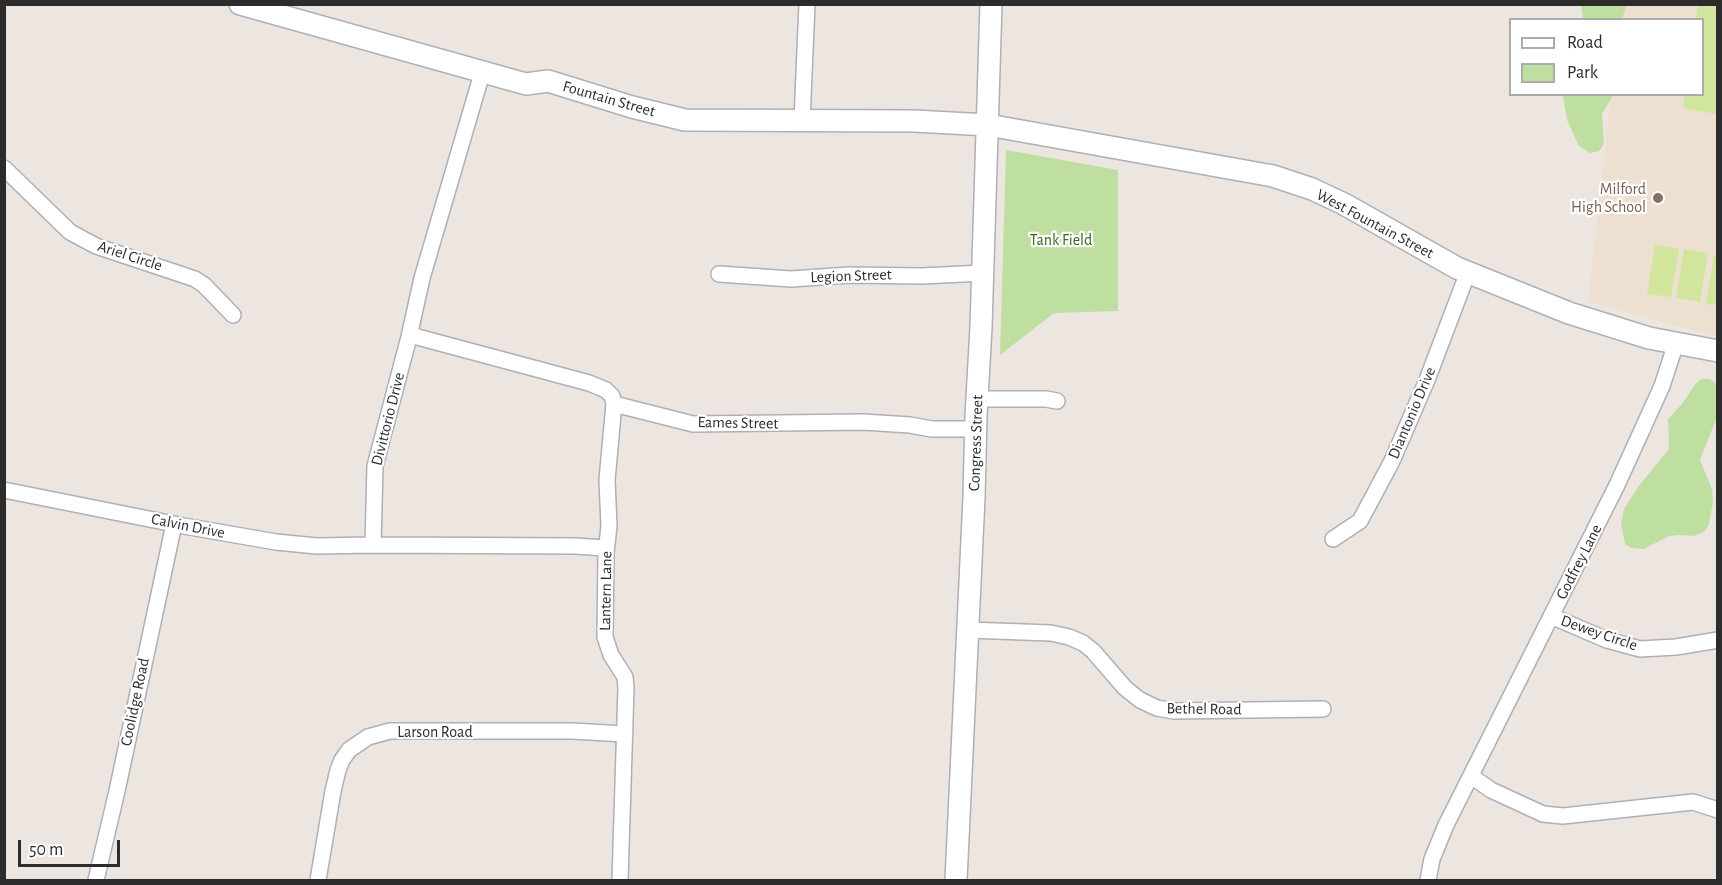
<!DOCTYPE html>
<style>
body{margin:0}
#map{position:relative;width:1722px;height:885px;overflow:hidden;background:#ede5e0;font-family:"Alegreya Sans",sans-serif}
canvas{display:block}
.frame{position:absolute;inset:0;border:6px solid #2c2c2c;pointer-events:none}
.legend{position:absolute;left:1509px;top:18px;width:195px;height:78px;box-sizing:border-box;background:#fff;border:2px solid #ababab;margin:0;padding:8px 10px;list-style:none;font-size:18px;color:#2c2c2c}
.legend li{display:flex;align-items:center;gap:12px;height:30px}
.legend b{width:30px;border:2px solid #ababab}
.scale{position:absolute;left:18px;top:840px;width:102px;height:27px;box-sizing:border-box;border:3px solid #2c2c2c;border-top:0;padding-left:8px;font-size:18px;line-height:21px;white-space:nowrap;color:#2c2c2c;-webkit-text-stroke:4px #fff;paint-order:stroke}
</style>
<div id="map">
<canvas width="1722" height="885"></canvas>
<div class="frame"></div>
<ul class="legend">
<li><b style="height:8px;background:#fff"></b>Road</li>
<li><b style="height:16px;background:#bedfa0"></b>Park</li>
</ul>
<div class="scale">50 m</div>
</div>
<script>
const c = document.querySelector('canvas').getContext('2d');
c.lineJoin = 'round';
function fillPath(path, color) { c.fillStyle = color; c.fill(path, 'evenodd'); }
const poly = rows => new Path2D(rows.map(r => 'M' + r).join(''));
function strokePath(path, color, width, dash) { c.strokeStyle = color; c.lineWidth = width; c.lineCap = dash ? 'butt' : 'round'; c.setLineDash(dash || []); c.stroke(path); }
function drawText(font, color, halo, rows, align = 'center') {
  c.font = font + ' "Alegreya Sans",sans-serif'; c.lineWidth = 4.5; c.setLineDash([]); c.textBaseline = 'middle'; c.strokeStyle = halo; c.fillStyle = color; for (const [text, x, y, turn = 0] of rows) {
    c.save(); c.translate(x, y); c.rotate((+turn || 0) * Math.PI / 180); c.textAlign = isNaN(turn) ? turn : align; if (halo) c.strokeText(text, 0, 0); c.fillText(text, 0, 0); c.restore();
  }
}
fillPath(poly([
 [1621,5,1717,5,1717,337,1588,302,1611,95,1702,94,1702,20,1620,19]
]), '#ede0d0');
fillPath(poly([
 [1581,5,1581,4,1626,5,1622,20,1583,19],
 [1563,95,1613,95,1602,114,1604,144,1599,151,1590,153,1579,146,1567,120],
 [1006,150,1118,170,1118,311,1054,313,1000,355],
 [1702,379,1710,379,1718,385,1717,417,1700,460,1712,489,1713,502,1709,524,1705,531,1694,536,1679,535,1669,536,1644,549,1632,548,1625,544,1621,524,1624,509,1638,487,1669,449,1668,419,1682,404,1696,383]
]), '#bedfa0');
fillPath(poly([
 [1698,5,1717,5,1717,114,1683,108,1685,95,1702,94,1702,20,1696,19],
 [1655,245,1679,249,1671,297,1647,294],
 [1684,249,1708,253,1700,302,1676,298],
 [1714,255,1717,255,1717,305,1706,304]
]), '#d1e69c');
const street = poly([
 [483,70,422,278,409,337,375,466,373,545,575,546,606,548],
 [802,121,807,4],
 [4,168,70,232,96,246,195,279,204,285,233,315],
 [719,274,791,279,850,275,922,276,983,273],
 [410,335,589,383,606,390,612,396,614,404,693,424,863,422,910,425,932,429,976,429],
 [977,399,1046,399,1057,401],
 [614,404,607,480,609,526,606,553,605,637,611,655,625,677,626,688,620,880],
 [4,490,184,526,276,542,317,546,373,545],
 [1333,539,1360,521,1392,461,1427,380,1468,272],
 [1551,616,1607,640,1640,649,1676,647,1718,640],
 [968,630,1051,633,1069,637,1083,643,1093,651,1125,688,1140,700,1157,708,1174,711,1323,709],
 [1471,776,1491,790,1543,814,1563,816,1693,802,1718,810],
 [96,880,117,791,174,524],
 [318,880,333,791,338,770,342,760,349,750,368,737,390,731,572,731,625,734],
 [1428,880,1432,859,1446,825,1617,485,1662,386,1676,343]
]);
const secondary = poly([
 [240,4,526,84,548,81,632,107,685,120,914,121,988,125,1273,176,1312,189,1344,204,1457,268,1569,313,1649,338,1718,351],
 [956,880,974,497,976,416,981,327,991,4]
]);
strokePath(street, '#acb0b7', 18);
strokePath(secondary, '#acb0b7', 24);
strokePath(street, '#fff', 15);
strokePath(secondary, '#fff', 21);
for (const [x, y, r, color] of [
 [1658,198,6,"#8d6e63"]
]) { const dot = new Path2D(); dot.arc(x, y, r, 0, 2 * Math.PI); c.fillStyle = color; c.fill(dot); strokePath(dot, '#fff', 2); }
drawText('16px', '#2c2c2c', '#fff', [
 ["Fountain Street",609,99,16],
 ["West Fountain Street",1375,224,28],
 ["Ariel Circle",130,256,18],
 ["Legion Street",851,276,-2],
 ["Diantonio Drive",1412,413,-67],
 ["Divittorio Drive",388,419,-76],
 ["Eames Street",738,423,1],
 ["Congress Street",976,443,-88],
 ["Calvin Drive",188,526,11],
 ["Godfrey Lane",1579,562,-63],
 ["Lantern Lane",606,591,-89],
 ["Dewey Circle",1599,633,19],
 ["Coolidge Road",135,702,-78],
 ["Bethel Road",1204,709,1],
 ["Larson Road",435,732]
]);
drawText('16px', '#785e54', '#fff', [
 ["Milford",1646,189],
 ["High School",1646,207]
], 'right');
drawText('16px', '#386620', '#fff', [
 ["Tank Field",1061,240]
]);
</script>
